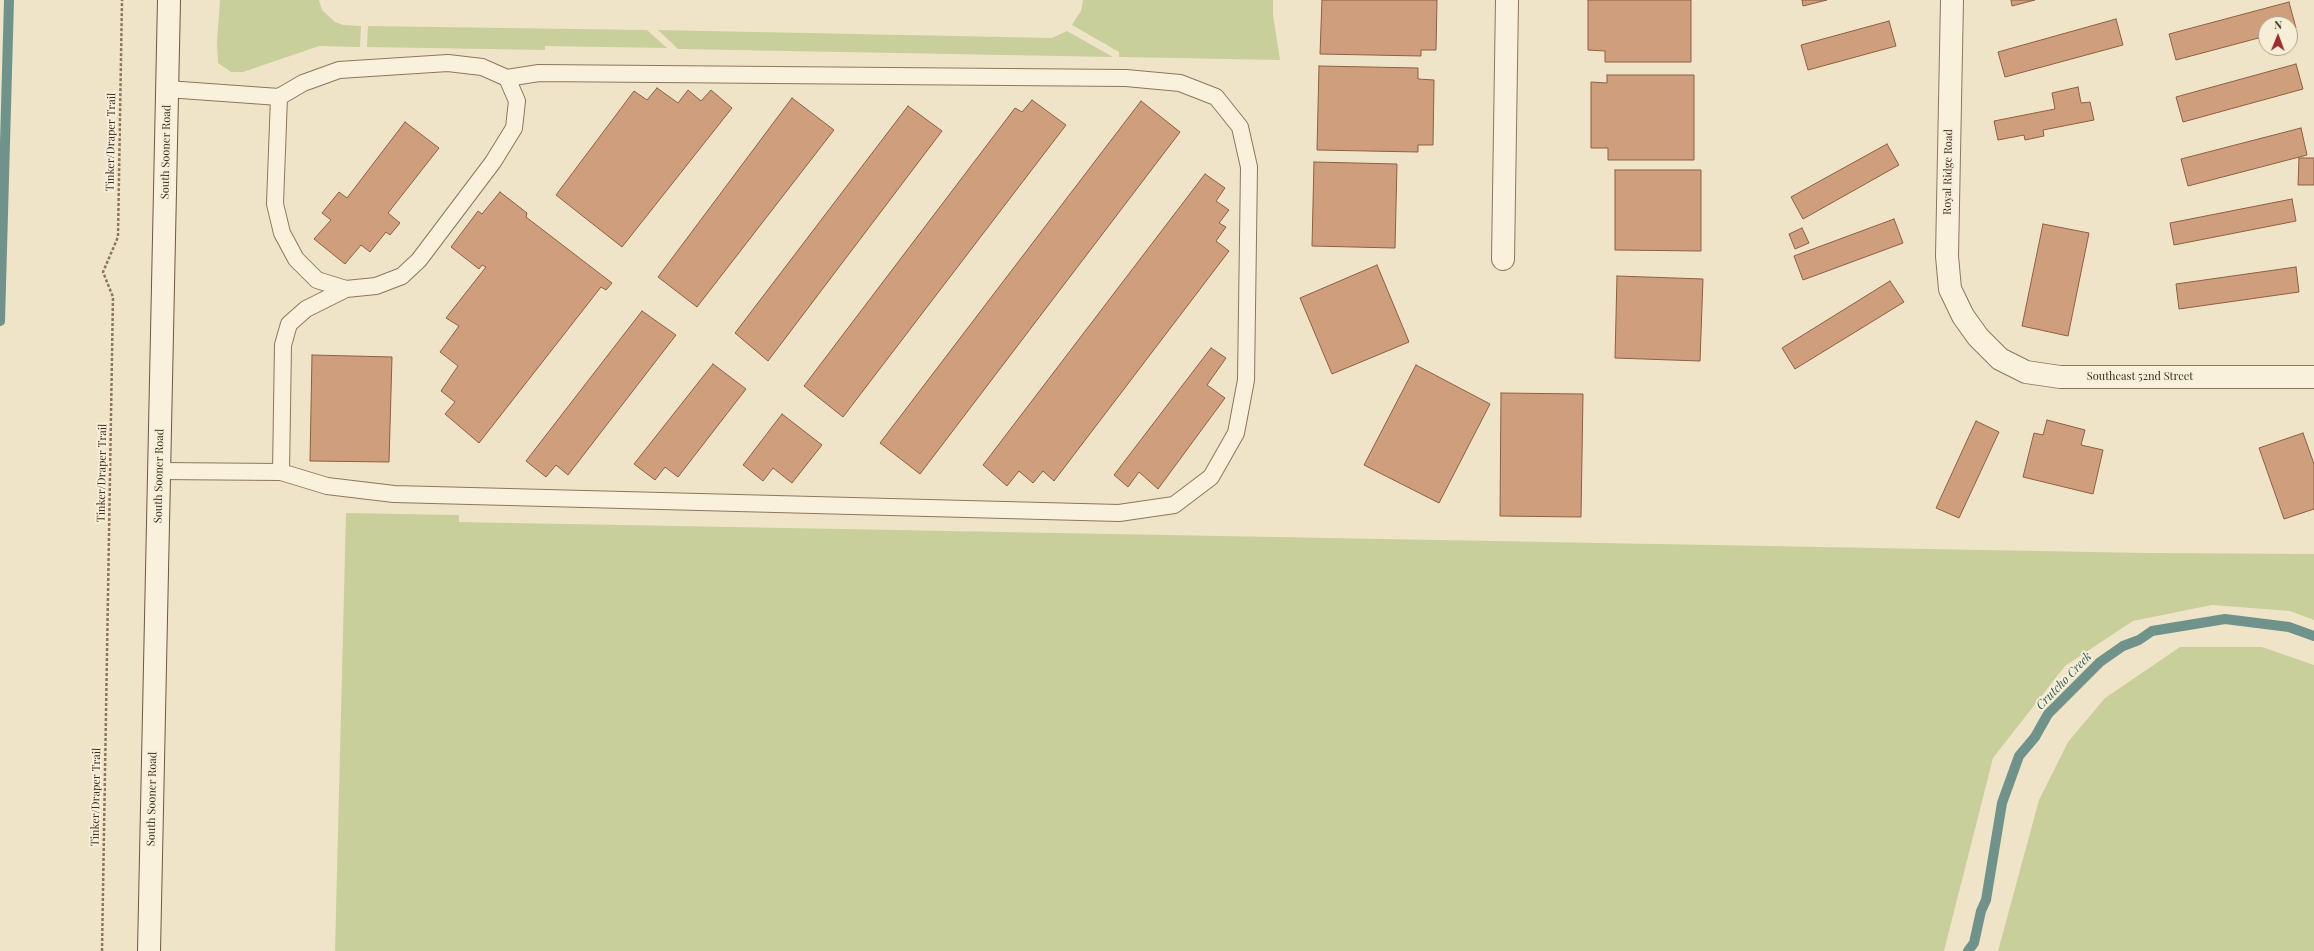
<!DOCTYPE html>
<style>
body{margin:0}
#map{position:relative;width:2314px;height:951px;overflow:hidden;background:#f0e4c8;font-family:"Playfair Display",serif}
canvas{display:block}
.north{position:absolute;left:2258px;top:16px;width:40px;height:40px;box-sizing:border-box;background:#f7eed8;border:1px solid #ada18e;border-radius:50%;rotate:1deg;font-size:11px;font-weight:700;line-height:16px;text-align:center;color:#3d2e20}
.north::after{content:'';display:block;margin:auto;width:14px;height:18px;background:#9e2a2b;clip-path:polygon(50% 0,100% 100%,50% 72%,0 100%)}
</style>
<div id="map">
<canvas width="2314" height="951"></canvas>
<div class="north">N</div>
</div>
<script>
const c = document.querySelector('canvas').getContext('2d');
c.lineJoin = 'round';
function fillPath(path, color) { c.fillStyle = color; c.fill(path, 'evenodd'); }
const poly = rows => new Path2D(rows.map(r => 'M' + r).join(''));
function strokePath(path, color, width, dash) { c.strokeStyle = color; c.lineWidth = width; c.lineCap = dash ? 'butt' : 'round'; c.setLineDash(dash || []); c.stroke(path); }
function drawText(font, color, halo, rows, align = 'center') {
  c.font = font + ' "Playfair Display",serif'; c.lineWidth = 4; c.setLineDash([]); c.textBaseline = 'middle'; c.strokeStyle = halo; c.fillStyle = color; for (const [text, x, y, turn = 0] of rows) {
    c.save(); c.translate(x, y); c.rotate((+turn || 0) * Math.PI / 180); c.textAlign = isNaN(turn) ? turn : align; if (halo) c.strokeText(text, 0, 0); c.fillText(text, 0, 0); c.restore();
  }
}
fillPath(poly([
 [220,0,319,0,322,10,335,22,343,25,361,26,360,47,319,46,243,72,231,72,218,63,217,42],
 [1083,0,1273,0,1273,15,1280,60,1119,57,1119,52,1072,25,1081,11],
 [368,26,647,30,667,48,545,46,545,50,367,47],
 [658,30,1052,38,1067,31,1113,57,678,49],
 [346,513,459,515,459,522,2147,553,2314,554,2314,620,2290,611,2212,605,2133,621,2065,666,1993,758,1944,951,335,951],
 [2180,647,2262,647,2314,665,2314,951,1998,951,2039,800,2068,742,2105,698]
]), '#c9cf9b');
strokePath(poly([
 [0,321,9,0],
 [1968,951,1974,943,1981,911,1986,900,2002,803,2019,756,2035,737,2048,714,2100,662,2123,646,2139,640,2152,631,2225,619,2289,627,2314,636]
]), '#6f938a', 10);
const building = poly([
 [1322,0,1437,0,1436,50,1421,50,1421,56,1320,54,1322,0],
 [1588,0,1691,0,1691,62,1605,62,1605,51,1588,50,1588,0],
 [1802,0,1827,0,1803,6,1802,0],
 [2011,0,2035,0,2012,6,2011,0],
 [2289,2,2296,28,2290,30,2290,24,2266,24,2266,36,2176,60,2169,34,2289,2],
 [2116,19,2123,45,2005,77,1998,52,2116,19],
 [1889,21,1896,46,1808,70,1801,45,1889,21],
 [2296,64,2303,89,2183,122,2176,97,2296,64],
 [1319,66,1418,68,1418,79,1434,80,1433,145,1418,145,1418,152,1317,150,1319,66],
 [1607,75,1694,75,1694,160,1608,160,1608,148,1591,148,1591,82,1607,83,1607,75],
 [2078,87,2081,103,2090,102,2094,120,2043,130,2044,136,2025,140,2024,135,1998,140,1994,121,2055,109,2052,93,2078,87],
 [657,88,678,103,688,90,701,101,711,90,732,108,622,247,556,195,634,91,647,100,657,88],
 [792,98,834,130,697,307,658,277,792,98],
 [1032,100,1066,125,843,417,804,386,1015,108,1022,112,1032,100],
 [1141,101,1180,132,920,474,880,443,1141,101],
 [908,106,942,131,768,361,735,333,908,106],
 [405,122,439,148,388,213,400,223,390,235,386,232,370,252,361,245,345,264,314,239,331,220,322,213,339,192,347,198,405,122],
 [2301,128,2307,155,2188,186,2181,159,2301,128],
 [1887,144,1899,165,1803,219,1791,197,1887,144],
 [2299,158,2314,158,2314,185,2298,185,2299,158],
 [1314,162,1397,164,1395,248,1312,246,1314,162],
 [1615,170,1701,170,1701,251,1615,250,1615,170],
 [1205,174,1225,188,1216,201,1229,210,1219,223,1226,227,1216,241,1229,251,1054,481,1043,471,1033,483,1019,471,1007,486,983,465,1205,174],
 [500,192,527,213,526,217,612,283,606,290,601,287,479,443,445,414,455,402,441,391,458,366,440,352,459,326,446,318,486,267,482,265,479,269,451,247,478,211,482,214,500,192],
 [2292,199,2296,221,2174,245,2170,223,2292,199],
 [1894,219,1903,243,1803,280,1794,256,1894,219],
 [2043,224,2089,233,2068,336,2022,326,2043,224],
 [1802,228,1809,243,1795,249,1789,234,1802,228],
 [1377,265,1409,342,1332,374,1300,298,1377,265],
 [2296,267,2299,292,2179,309,2176,284,2296,267],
 [1617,276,1703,279,1700,361,1615,358,1617,276],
 [1890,281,1904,302,1795,369,1782,348,1890,281],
 [642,311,676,335,568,475,556,465,546,477,526,461,642,311],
 [1211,348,1226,358,1207,385,1225,398,1158,489,1139,472,1128,487,1114,475,1211,348],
 [312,355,392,357,389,462,310,461,312,355],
 [713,364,746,389,678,477,665,467,655,480,634,464,713,364],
 [1416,365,1490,404,1439,503,1364,465,1416,365],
 [1501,393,1583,394,1581,517,1500,516,1501,393],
 [782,414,822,445,792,483,773,468,763,481,743,465,782,414],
 [2047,420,2085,430,2081,445,2103,450,2093,494,2023,477,2034,433,2043,435,2047,420],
 [1976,421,1999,432,1959,518,1936,508,1976,421],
 [2303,433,2314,464,2314,509,2284,519,2259,448,2303,433]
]);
fillPath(building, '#cf9f7d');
strokePath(building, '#8d5f41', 1);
const service = poly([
 [167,89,279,97,275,204,282,233,296,259,317,280,346,289],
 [159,471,281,472,283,345,289,324,306,309,346,289,376,286,402,276,419,260,493,162,514,128,517,101,507,78,482,67,448,63,339,70,303,83,279,97],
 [281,472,327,486,394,494,1119,513,1174,505,1211,477,1236,433,1246,380,1249,167,1240,127,1216,97,1180,83,1126,78,539,73,507,78]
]);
const minor = poly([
 [1952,0,1947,256,1950,289,1963,316,1978,337,2000,359,2026,372,2060,377,2314,377],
 [1503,259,1507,0]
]);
const secondary = poly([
 [149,951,169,0]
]);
strokePath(service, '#8d765c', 18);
strokePath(minor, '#8d765c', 24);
strokePath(secondary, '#6f573f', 24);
strokePath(poly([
 [102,951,113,297,103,272,118,237,122,0]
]), '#8d765c', 2.5, [3, 2]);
strokePath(service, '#faf1dc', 16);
strokePath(minor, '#faf1dc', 22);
strokePath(secondary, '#faf1dc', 22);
drawText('11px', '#3d2e20', '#f7eed8', [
 ["Tinker/Draper Trail",111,142,-89],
 ["South Sooner Road",166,152,-89],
 ["Royal Ridge Road",1948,172,-89],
 ["Southeast 52nd Street",2140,377],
 ["Tinker/Draper Trail",102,473,-89],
 ["South Sooner Road",159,476,-89],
 ["Tinker/Draper Trail",96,797,-89],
 ["South Sooner Road",152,799,-89]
]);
drawText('italic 12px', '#2f5d5a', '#f7eed8', [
 ["Crutcho Creek",2064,681,-46]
]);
</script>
